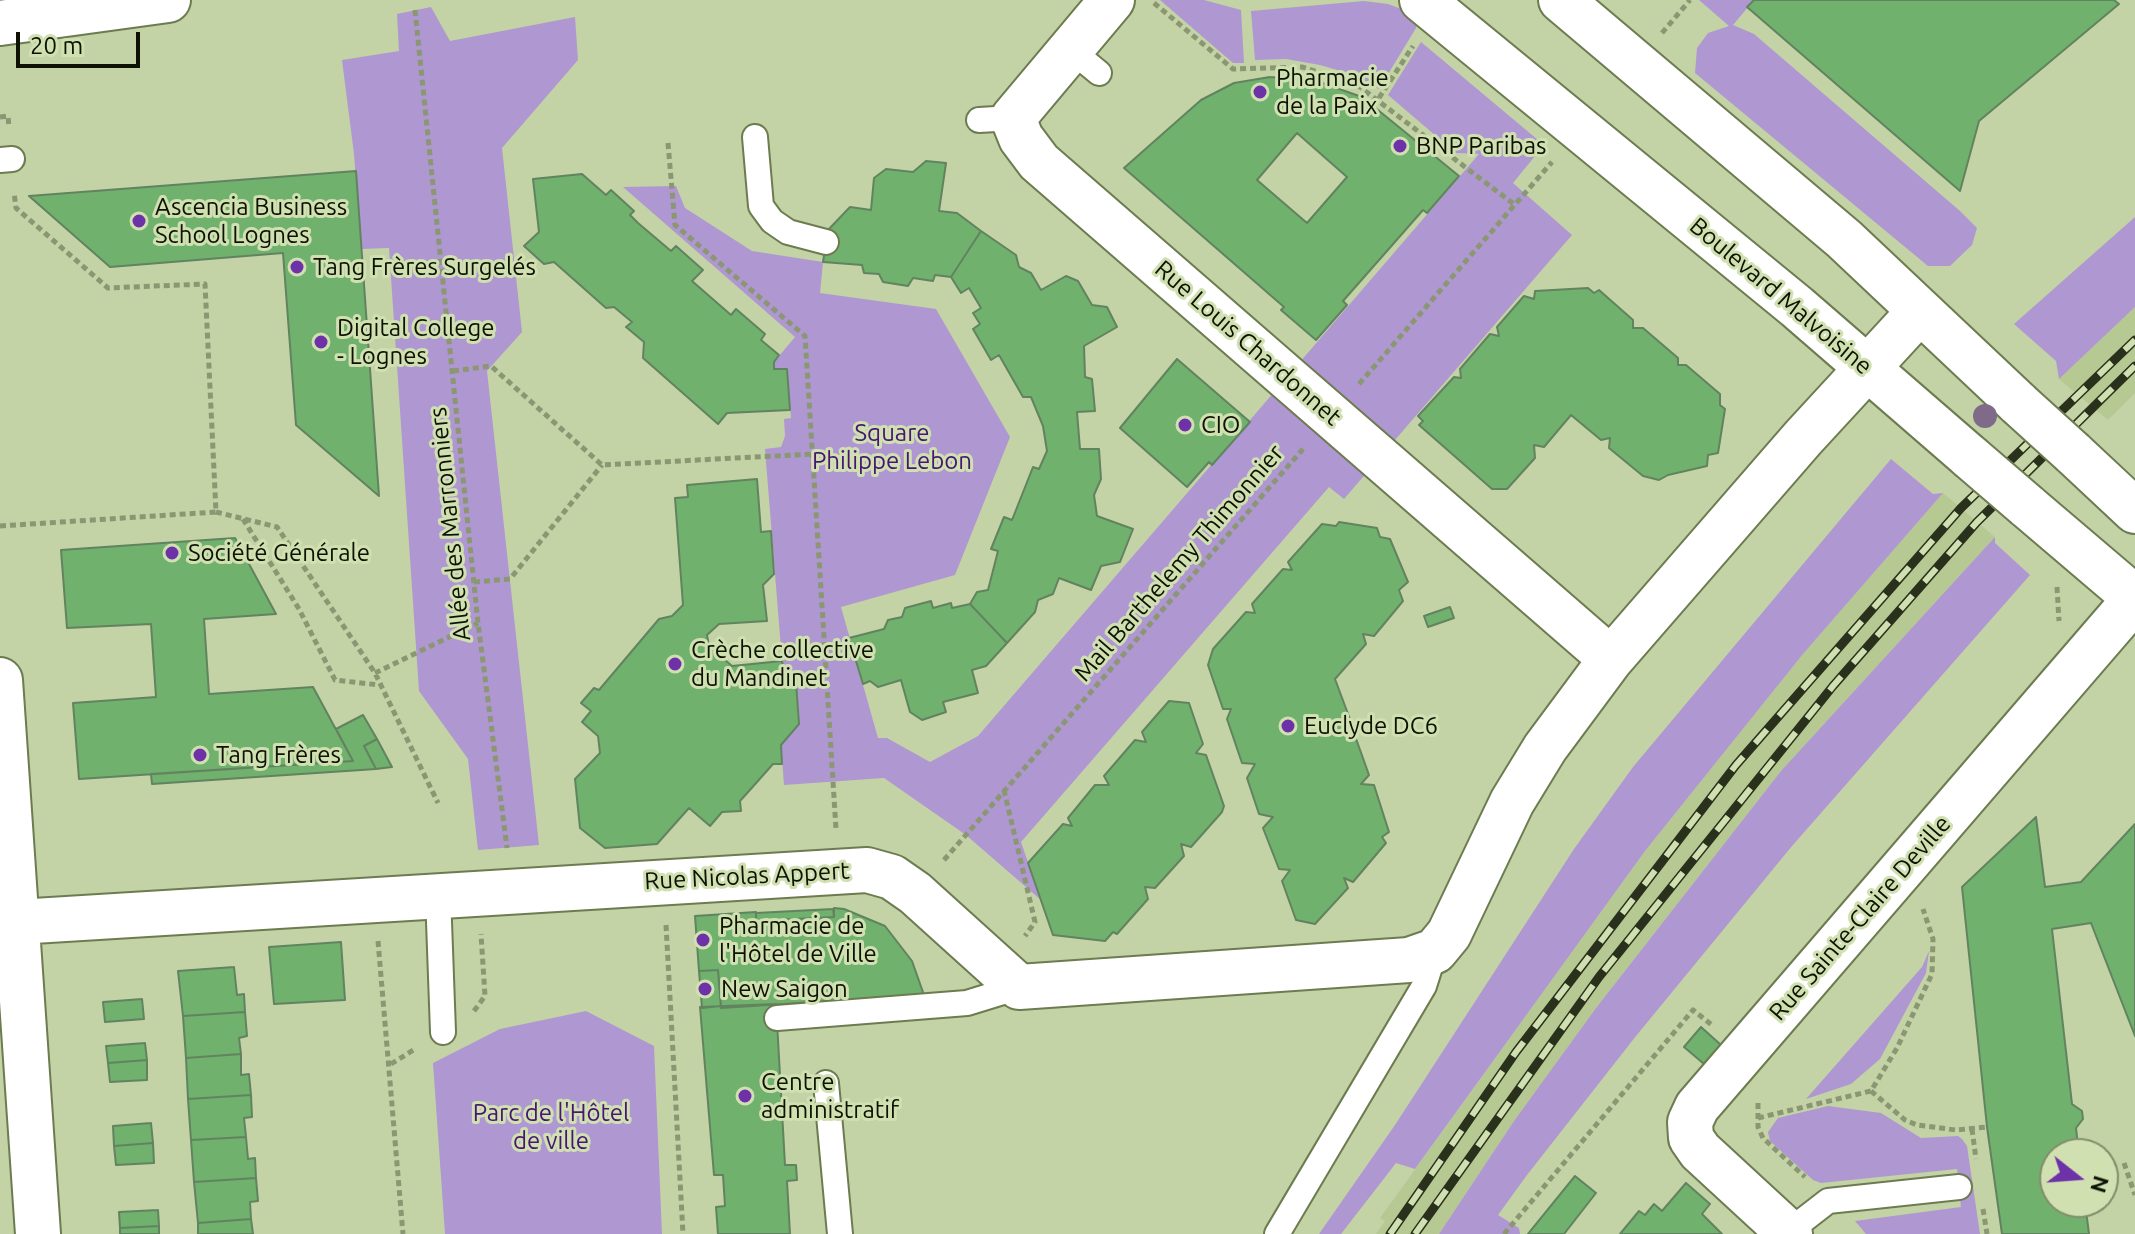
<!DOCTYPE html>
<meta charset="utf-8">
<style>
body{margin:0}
#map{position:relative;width:2135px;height:1234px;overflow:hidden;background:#c3d3a5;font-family:Ubuntu,sans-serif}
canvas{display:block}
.north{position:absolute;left:2039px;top:1138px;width:80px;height:80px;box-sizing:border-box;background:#d0e0b1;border:2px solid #828e6b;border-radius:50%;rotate:107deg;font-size:22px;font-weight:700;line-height:32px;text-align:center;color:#0d1203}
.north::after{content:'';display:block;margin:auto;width:28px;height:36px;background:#6e32a8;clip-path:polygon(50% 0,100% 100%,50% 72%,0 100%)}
.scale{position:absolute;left:16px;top:32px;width:124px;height:36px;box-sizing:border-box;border:4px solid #0d1203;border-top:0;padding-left:10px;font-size:24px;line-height:28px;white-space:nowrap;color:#0d1203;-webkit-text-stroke:6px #d0e0b1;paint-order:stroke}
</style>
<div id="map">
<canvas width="2135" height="1234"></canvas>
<div class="north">N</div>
<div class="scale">20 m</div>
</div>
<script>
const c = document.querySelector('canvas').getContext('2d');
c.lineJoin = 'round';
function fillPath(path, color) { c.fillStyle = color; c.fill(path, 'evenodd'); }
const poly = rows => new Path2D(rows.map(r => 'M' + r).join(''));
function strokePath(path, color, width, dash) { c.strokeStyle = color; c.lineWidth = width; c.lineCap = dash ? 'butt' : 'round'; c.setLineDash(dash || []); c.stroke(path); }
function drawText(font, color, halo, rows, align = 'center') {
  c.font = font + ' Ubuntu,sans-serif'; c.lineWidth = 6; c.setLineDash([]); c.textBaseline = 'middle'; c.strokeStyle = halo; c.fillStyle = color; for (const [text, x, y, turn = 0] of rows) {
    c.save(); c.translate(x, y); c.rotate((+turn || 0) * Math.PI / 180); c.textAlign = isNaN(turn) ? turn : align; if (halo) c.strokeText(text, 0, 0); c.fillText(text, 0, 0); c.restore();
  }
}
fillPath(poly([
 [2135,307,2135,393,2108,420,2059,379],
 [1943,493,1995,537,1781,771,1596,1008,1514,1121,1439,1234,1376,1234,1385,1221,1380,1218,1645,851,1803,654]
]), '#b7c993');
fillPath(poly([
 [1160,0,1204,0,1241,10,1244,63,1233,63],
 [1699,0,1754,0,1733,25,1754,34,1960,211,1977,228,1972,245,1950,266,1928,266,1695,73,1697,48,1708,33,1729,26],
 [1364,1,1388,4,1418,15,1416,28,1379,89,1351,74,1320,65,1286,59,1255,60,1251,11],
 [431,7,450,41,575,17,578,60,502,148,522,332,487,371,539,845,478,850,468,759,419,691,389,248,361,249,354,154,342,60,399,51,397,14],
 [1421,42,1544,145,1513,183,1572,235,1344,499,1329,487,1021,842,1041,900,966,835,884,778,784,785,781,745,799,724,796,683,784,671,782,661,765,449,781,447,785,436,784,419,791,418,787,369,774,369,774,362,795,337,623,187,676,186,685,208,752,251,823,262,820,293,936,309,1010,437,955,575,841,607,878,738,887,738,930,762,978,736,1479,154,1456,153,1388,95],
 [2135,217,2135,307,2059,379,2056,361,2014,324],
 [1891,459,1933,494,1943,493,1803,654,1645,851,1415,1169,1396,1163,1341,1234,1319,1234,1395,1125,1574,849,1633,767],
 [1995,537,1995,543,2030,575,1792,846,1636,1036,1527,1175,1498,1215,1519,1228,1520,1234,1439,1234,1514,1121,1596,1008,1781,771],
 [1929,951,1926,973,1880,1059,1851,1084,1806,1099,1922,967],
 [586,1011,654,1046,662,1234,445,1234,433,1063,500,1029],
 [1828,1106,1881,1113,1921,1138,1958,1136,1962,1139,1967,1146,1980,1234,1866,1234,1855,1221,1961,1207,1957,1169,1821,1183,1813,1180,1770,1141,1768,1132,1778,1118]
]), '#af97d2');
const building = poly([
 [1754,0,2114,0,2119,4,1979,121,1960,191,1747,7,1754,0],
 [1270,77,1308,78,1362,97,1459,176,1427,213,1423,210,1343,301,1347,305,1316,340,1281,310,1284,307,1124,168,1201,100,1234,83,1270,77],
 [1297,133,1347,177,1307,223,1257,180,1297,133],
 [926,161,946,163,939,211,957,213,981,231,951,277,935,275,933,281,913,278,908,286,883,282,879,274,864,273,862,265,823,262,828,230,850,207,871,210,874,178,886,169,913,172,926,161],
 [356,171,379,496,296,425,283,253,110,267,29,196,356,171],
 [582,174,606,195,611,190,634,211,630,215,638,223,671,251,676,246,703,270,692,281,731,315,736,309,765,334,761,340,779,355,774,362,774,369,787,369,790,410,727,413,718,424,643,358,644,342,626,327,632,322,614,307,606,308,554,262,544,264,524,246,539,232,533,179,582,174],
 [981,231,1016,255,1019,267,1031,273,1041,290,1066,276,1078,281,1092,305,1107,307,1117,327,1084,346,1085,377,1092,379,1095,411,1077,412,1080,449,1099,449,1101,479,1094,495,1097,516,1133,529,1120,562,1101,566,1091,590,1059,578,1053,594,1038,600,1035,612,1007,643,970,604,977,592,988,590,998,551,991,549,1004,517,1012,520,1033,467,1039,469,1047,451,1043,426,1031,397,1023,397,999,355,991,360,973,329,980,324,973,313,981,308,969,288,961,293,951,277,981,231],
 [1588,288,1594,293,1599,290,1633,320,1633,328,1643,328,1678,358,1678,365,1686,365,1720,394,1720,405,1725,409,1718,453,1708,455,1707,466,1668,475,1659,480,1643,476,1609,448,1610,438,1601,440,1571,415,1544,447,1534,445,1535,458,1507,489,1492,489,1419,425,1423,421,1418,416,1454,377,1461,378,1460,369,1490,334,1499,336,1497,327,1524,296,1534,299,1535,291,1588,288],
 [1177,359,1250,422,1212,465,1209,462,1187,487,1120,428,1177,359],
 [757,479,761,532,771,531,774,574,763,585,767,621,719,624,707,635,709,646,732,666,782,661,784,671,796,682,799,724,781,745,782,764,773,764,749,791,740,801,741,811,722,812,710,826,689,808,657,844,605,848,580,828,575,779,600,753,598,736,582,722,591,711,581,703,594,688,599,690,659,619,672,616,683,605,675,498,688,497,687,485,757,479],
 [1339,522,1377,528,1380,537,1390,539,1408,582,1399,590,1403,601,1374,636,1363,634,1366,644,1335,679,1351,722,1342,731,1354,733,1369,775,1361,784,1374,785,1389,832,1382,837,1386,843,1353,882,1344,878,1348,888,1315,924,1296,920,1282,881,1290,870,1279,869,1263,828,1273,817,1259,814,1247,778,1255,764,1242,763,1227,719,1231,709,1223,709,1208,665,1213,649,1246,612,1255,613,1252,604,1283,569,1292,570,1288,562,1322,524,1336,526,1339,522],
 [235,538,276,614,204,619,209,694,313,687,353,761,79,779,73,703,156,697,151,624,67,628,61,550,235,538],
 [931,601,933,608,951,603,952,608,970,604,1007,643,986,666,972,670,978,693,943,702,946,712,922,720,910,712,901,680,878,687,870,681,863,684,849,638,884,629,888,620,902,617,905,608,931,601],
 [1450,607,1454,618,1428,627,1424,616,1450,607],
 [1169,701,1189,703,1203,744,1196,753,1206,755,1224,806,1222,812,1191,847,1181,844,1184,856,1155,888,1145,887,1148,899,1117,934,1113,932,1105,941,1053,935,1028,863,1063,824,1072,826,1068,818,1095,785,1109,785,1104,776,1135,740,1146,742,1142,732,1169,701],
 [363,715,377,739,364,746,376,769,152,784,151,774,353,761,336,729,363,715],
 [377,739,392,767,376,769,364,746,377,739],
 [2036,817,2045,887,2081,882,2135,824,2135,1036,2091,923,2052,929,2072,1104,2082,1111,2083,1119,2076,1128,2079,1154,2055,1154,2055,1202,2085,1202,2089,1234,2002,1234,1987,1127,1962,887,2036,817],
 [834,908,844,909,885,926,912,961,924,995,721,1008,718,970,699,971,695,916,756,912,756,921,834,917,834,908],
 [833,909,834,917,756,921,756,913,833,909],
 [341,942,345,1000,274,1004,269,947,341,942],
 [234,967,237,995,244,994,245,1012,183,1016,178,971,234,967],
 [718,970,721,1006,702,1008,699,971,718,970],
 [142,999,144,1019,105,1022,103,1002,142,999],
 [776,1004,785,1165,796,1165,797,1180,787,1181,790,1234,718,1234,716,1207,725,1206,723,1175,714,1175,700,1007,776,1004],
 [245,1012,247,1036,239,1038,241,1054,186,1058,183,1016,245,1012],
 [1701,1027,1721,1045,1704,1064,1684,1047,1701,1027],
 [145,1043,147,1060,108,1063,106,1046,145,1043],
 [241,1054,241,1075,249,1074,251,1095,188,1099,186,1058,241,1054],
 [147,1060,147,1080,110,1082,108,1063,147,1060],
 [251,1095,252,1117,244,1118,246,1137,191,1140,188,1099,251,1095],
 [151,1123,153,1143,114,1146,113,1126,151,1123],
 [246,1137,248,1159,255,1158,256,1178,194,1182,191,1140,246,1137],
 [153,1143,154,1163,116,1165,114,1146,153,1143],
 [1575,1176,1596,1193,1564,1234,1528,1234,1575,1176],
 [256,1178,258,1201,250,1202,251,1219,198,1223,194,1182,256,1178],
 [1686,1183,1710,1204,1702,1214,1722,1234,1620,1234,1639,1211,1645,1215,1654,1204,1662,1211,1686,1183],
 [158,1210,159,1226,120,1228,119,1212,158,1210],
 [251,1219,253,1234,198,1234,198,1223,251,1219],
 [159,1226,159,1234,120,1234,120,1228,159,1226]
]);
fillPath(building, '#70b16e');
strokePath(building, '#628360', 2);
const lane = poly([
 [1070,49,1099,73],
 [979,120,1013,118],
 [755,137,761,206,772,221,788,232,826,242],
 [0,160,12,159],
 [438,894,443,1032],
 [777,1018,967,1003,1019,987],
 [826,1083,840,1234],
 [1788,1232,1828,1201,1959,1187],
 [1277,1234,1424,986,1435,951]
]);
const street = poly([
 [1112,0,1013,118,1021,138,1039,162,1611,659],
 [1422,0,1797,307,1970,457],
 [1561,0,1844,239,2019,404],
 [2073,453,2135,511],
 [2027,506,2135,598],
 [0,680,38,1234],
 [0,923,867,870,892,877,915,893,1019,987,1409,960,1435,951,1449,934,1512,802,1545,748,1611,659,1803,438,1919,312],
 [1790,1234,1700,1151,1691,1138,1690,1122,1697,1107,2135,599]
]);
const secondary = poly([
 [0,23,168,0]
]);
strokePath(lane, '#6d7b50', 28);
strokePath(street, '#6d7b50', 48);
strokePath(secondary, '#6d7b50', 48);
strokePath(poly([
 [1154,3,1233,69,1302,67,1356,84,1515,205],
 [415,10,478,623,507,848],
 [1662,33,1690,0],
 [1379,98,1413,46],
 [0,117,8,116,9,127],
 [668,143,675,225,805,336,836,829],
 [453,371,491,366,602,465,813,454],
 [1359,384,1552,162],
 [216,512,277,527,375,673,438,803],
 [243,519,299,609,335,680,379,685],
 [0,526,216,512,205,284,108,288,16,208,14,192],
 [474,582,510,579,602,465],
 [2057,587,2059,621],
 [375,673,478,623],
 [1004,790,1035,922,1025,936],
 [944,860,1303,449],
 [666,925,683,1234],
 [378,941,403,1234],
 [474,1011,485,996,481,934],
 [391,1064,415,1049],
 [1871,1091,1905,1120,1917,1125,1956,1130,1987,1127],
 [1758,1103,1758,1127,1763,1138,1805,1177],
 [1758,1118,1871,1091,1897,1048,1932,974,1933,939,1923,909],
 [1972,1129,1976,1159],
 [2124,1163,2135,1195],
 [1983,1209,1987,1234],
 [1504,1234,1693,1010,1713,1026]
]), '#8b9773', 5, [6, 4]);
strokePath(lane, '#fff', 24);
strokePath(street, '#fff', 44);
strokePath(secondary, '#fff', 44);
const rail = poly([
 [1390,1234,1516,1052,1736,765,1961,508,2135,340],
 [1415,1234,1599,977,1833,686,1977,522,2135,366]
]);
strokePath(rail, '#29301c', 9);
strokePath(rail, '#d0e0b1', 6, [18]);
const streetBridge = poly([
 [2019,404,2073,453],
 [1970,457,2027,506]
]);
strokePath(streetBridge, '#6d7b50', 48, []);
strokePath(streetBridge, '#fff', 44);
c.fillStyle = '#7f6b89';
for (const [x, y] of [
 [1985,416]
]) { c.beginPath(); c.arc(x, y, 12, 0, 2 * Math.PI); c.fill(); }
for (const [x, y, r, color] of [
 [1260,92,8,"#6e32a8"],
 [1400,146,8,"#6e32a8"],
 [139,221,8,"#6e32a8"],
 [297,267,8,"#6e32a8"],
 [321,342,8,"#6e32a8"],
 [1185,425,8,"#6e32a8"],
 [172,553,8,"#6e32a8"],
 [675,664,8,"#6e32a8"],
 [1288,726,8,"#6e32a8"],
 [200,755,8,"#6e32a8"],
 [703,940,8,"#6e32a8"],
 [705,989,8,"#6e32a8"],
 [745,1096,8,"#6e32a8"]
]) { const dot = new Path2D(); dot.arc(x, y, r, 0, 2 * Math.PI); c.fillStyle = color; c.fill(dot); strokePath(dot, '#d0e0b1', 3); }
drawText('24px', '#0d1203', '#d0e0b1', [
 ["Pharmacie",1276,78],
 ["de la Paix",1276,106],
 ["BNP Paribas",1416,146],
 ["Ascencia Business",155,207],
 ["School Lognes",155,235],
 ["Tang Frères Surgelés",313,267],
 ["Digital College",337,328],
 ["- Lognes",337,356],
 ["CIO",1201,425],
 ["Société Générale",188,553],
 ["Crèche collective",691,650],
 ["du Mandinet",691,678],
 ["Euclyde DC6",1304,726],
 ["Tang Frères",216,755],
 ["Pharmacie de",719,926],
 ["l'Hôtel de Ville",719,954],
 ["New Saigon",721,989],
 ["Centre",761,1082],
 ["administratif",761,1110]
], 'left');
drawText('24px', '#0d1203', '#d0e0b1', [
 ["Boulevard Malvoisine",1781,296,40],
 ["Rue Louis Chardonnet",1248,343,41],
 ["Allée des Marronniers",450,524,-96],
 ["Mail Barthelemy Thimonnier",1179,563,-49],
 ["Rue Nicolas Appert",747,876,-3],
 ["Rue Sainte-Claire Deville",1860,918,-49]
]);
drawText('24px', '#471672', '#d0e0b1', [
 ["Square",892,433],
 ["Philippe Lebon",892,461],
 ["Parc de l'Hôtel",551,1113],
 ["de ville",551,1141]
]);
</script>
